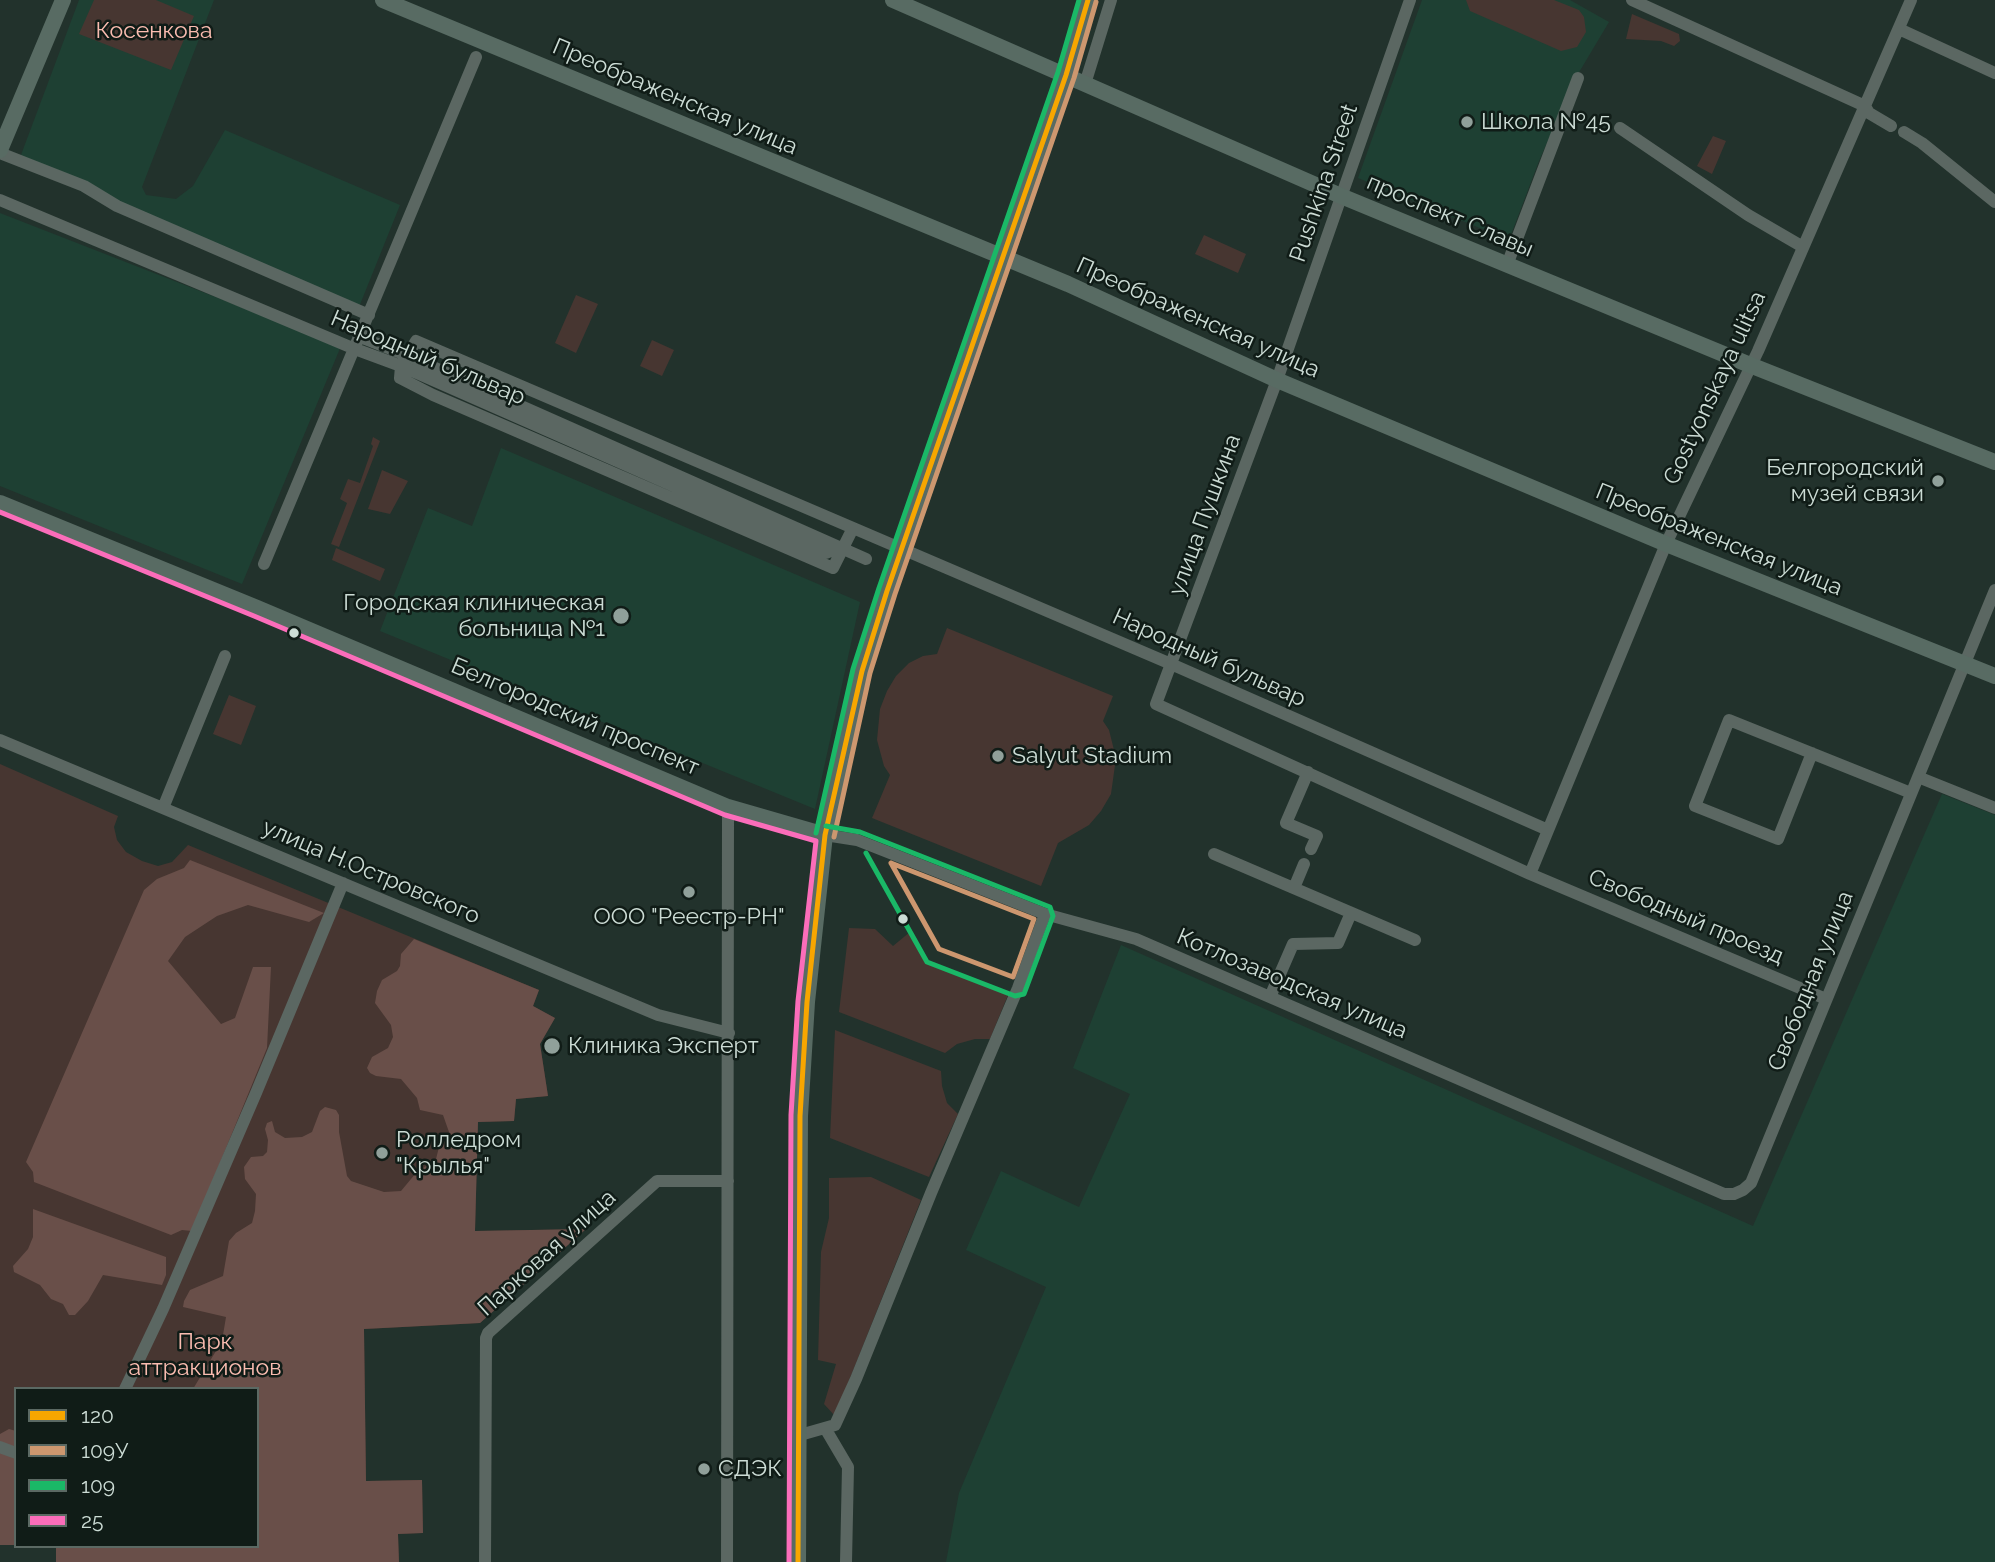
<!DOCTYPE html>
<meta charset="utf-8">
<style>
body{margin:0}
#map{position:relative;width:1995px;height:1562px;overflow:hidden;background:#22322c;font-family:Raleway,sans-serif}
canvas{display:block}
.legend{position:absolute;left:14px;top:1387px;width:245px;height:161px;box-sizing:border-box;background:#101c17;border:2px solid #5b6963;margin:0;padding:9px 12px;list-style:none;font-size:21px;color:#ccdcd5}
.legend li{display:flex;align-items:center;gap:14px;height:35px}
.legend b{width:35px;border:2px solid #5b6963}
</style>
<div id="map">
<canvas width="1995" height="1562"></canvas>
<ul class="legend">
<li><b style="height:9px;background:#f7a600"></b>120</li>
<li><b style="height:9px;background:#cd976f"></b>109У</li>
<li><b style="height:9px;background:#1ab867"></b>109</li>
<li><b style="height:9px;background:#fb6dba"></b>25</li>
</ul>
</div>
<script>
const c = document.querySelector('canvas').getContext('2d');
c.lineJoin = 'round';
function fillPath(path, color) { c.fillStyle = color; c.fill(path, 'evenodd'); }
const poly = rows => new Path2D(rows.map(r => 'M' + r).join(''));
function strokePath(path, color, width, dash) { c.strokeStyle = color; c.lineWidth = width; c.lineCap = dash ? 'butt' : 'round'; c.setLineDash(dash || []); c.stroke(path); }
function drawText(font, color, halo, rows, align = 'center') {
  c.font = font + ' Raleway,sans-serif'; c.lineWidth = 5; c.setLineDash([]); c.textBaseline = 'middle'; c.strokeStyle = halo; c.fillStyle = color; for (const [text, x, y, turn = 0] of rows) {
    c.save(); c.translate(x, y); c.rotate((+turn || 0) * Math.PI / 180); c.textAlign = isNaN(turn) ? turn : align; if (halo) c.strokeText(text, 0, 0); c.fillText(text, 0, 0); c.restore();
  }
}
fillPath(poly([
 [79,0,214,0,142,187,146,195,176,199,193,186,225,130,400,205,359,307,18,163],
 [1422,0,1570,0,1609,22,1575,79,1539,161,1509,240,1358,178],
 [0,213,341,346,242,584,0,486],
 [501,448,860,602,815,809,380,631,428,508,472,526],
 [1942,794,1995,815,1995,1562,946,1562,959,1493,1046,1287,966,1250,1001,1171,1079,1207,1130,1094,1073,1068,1121,945,1753,1226]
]), '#1e4033');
fillPath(poly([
 [94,0,156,0,194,16,171,70,79,34],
 [1466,0,1554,0,1579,10,1584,17,1586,32,1577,47,1561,51,1470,11],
 [1632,14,1679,34,1680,41,1674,46,1661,41,1626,39],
 [1713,136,1726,141,1712,174,1697,166],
 [1204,235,1246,254,1238,273,1195,254],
 [576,295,598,304,576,353,555,343],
 [652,340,674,350,662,376,640,366],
 [373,437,380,441,339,547,331,544,347,503,340,499,348,479,360,483,373,446,371,444],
 [382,470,408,481,390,514,368,509],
 [336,548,385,569,380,581,332,560],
 [947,628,1113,696,1103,721,1109,730,1116,758,1111,794,1101,811,1089,825,1058,843,1041,886,872,818,890,775,884,766,877,740,880,709,887,691,896,676,909,663,923,656,937,654],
 [229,695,256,706,241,745,213,734],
 [0,764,118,816,114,827,117,840,126,852,142,861,158,866,172,862,188,845,539,990,533,1006,555,1018,540,1044,548,1096,516,1099,514,1121,478,1122,475,1231,586,1229,480,1323,364,1329,366,1481,422,1480,423,1533,398,1534,399,1562,56,1562,56,1547,47,1546,257,1546,257,1389,16,1389,16,1545,0,1545],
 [849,928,875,929,893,946,910,932,927,963,1008,995,990,1039,975,1039,957,1044,945,1053,839,1012],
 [835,1030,941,1071,942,1086,947,1103,958,1114,929,1177,830,1138],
 [871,1177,921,1200,835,1416,824,1404,836,1364,818,1360,821,1252,829,1218,829,1178]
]), '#473631');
fillPath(poly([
 [190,860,324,913,309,922,248,905,217,916,185,937,168,961,221,1024,235,1018,253,967,271,967,267,1048,192,1231,182,1230,171,1235,34,1182,33,1172,26,1162,144,890,157,879,184,868],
 [414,939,539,990,533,1006,555,1018,540,1044,548,1096,516,1099,514,1121,478,1122,475,1231,586,1229,480,1323,364,1329,366,1481,422,1480,423,1533,398,1534,399,1562,56,1562,56,1547,47,1546,257,1546,257,1389,193,1389,222,1341,226,1317,183,1307,184,1301,190,1290,223,1276,229,1241,236,1233,252,1223,255,1211,256,1194,245,1179,244,1167,251,1157,263,1156,267,1152,268,1140,265,1129,267,1123,272,1121,275,1132,285,1138,302,1137,312,1132,320,1111,325,1107,336,1110,339,1115,339,1132,347,1176,351,1181,384,1192,401,1191,416,1173,436,1159,439,1147,449,1132,443,1115,420,1110,417,1098,401,1079,376,1076,370,1073,367,1068,372,1057,388,1048,393,1037,391,1025,375,1003,377,991,382,980,397,971,400,966,401,954],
 [33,1209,166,1257,166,1275,162,1285,103,1275,88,1301,75,1315,69,1315,63,1304,51,1299,40,1285,14,1272,13,1266,28,1249,33,1237],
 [9,1429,16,1431,16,1545,0,1545,0,1434]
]), '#694f49');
strokePath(poly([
 [1410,0,1277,380,1156,704,1530,874,1826,999],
 [1632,0,1865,106,1869,113,1891,126],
 [1899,29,1995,73],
 [1085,84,1111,0],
 [1620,128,1748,215,1803,247],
 [1904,132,1922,143,1995,202],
 [0,153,84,186,117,206,369,315],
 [0,200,355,349,401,366,826,553,838,548],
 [1507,265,1578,78],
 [360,337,406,355,866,559],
 [853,528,833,568,433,395,400,378,401,366,416,341,1171,664,1548,830],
 [264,564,476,57],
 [0,740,658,1015,729,1033],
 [1812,753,1778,839,1695,806,1729,720,1911,793],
 [1308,772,1286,823,1317,836,1311,849],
 [1918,777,1995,808],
 [163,808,225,656],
 [825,835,857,840,1045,914,1136,939,1724,1194,1734,1194,1743,1190,1751,1183,1995,590],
 [1214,854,1415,940],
 [1530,874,1666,544,1758,351,1911,0],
 [1294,888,1304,864],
 [1270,997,1293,944,1338,943,1351,913],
 [125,1389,163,1309,256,1093,343,883],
 [825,1428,848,1467,846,1562],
 [800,1435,835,1425,856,1379,931,1193,1018,988,1045,914],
 [0,1447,16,1453],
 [485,1562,486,1338,488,1333,657,1181,728,1181],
 [727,1562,728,807]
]), '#5b6762', 12);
strokePath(poly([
 [383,0,1068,284,1277,380,1666,544,1995,676],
 [893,0,1341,196,1750,365,1995,462],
 [0,150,63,0],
 [0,503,257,608,728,807,825,835],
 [798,1562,800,1116,807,1002,825,835,862,671,887,591,1066,75,1088,0]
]), '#586b63', 16);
strokePath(poly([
 [798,1562,800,1116,807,1002,825,835,862,671,887,591,1066,75,1088,0]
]), '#f7a600', 5);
strokePath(poly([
 [834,837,870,673,895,594,1074,78,1096,2],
 [891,863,1034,919,1013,977,939,949,891,863]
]), '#cd976f', 5);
strokePath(poly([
 [826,826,860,832,1050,907,1053,916,1024,994,1015,996,927,962,866,853],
 [816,833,853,669,879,588,1058,72,1079,0]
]), '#1ab867', 5);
strokePath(poly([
 [0,512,254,616,725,815,816,841,798,1001,791,1115,789,1562]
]), '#fb6dba', 5);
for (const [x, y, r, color] of [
 [1467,122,7,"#90a09a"],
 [1938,481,7,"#90a09a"],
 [621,616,9,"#90a09a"],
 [294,633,6,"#ccdcd5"],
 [998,756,7,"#90a09a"],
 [689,892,7,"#90a09a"],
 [903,919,6,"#ccdcd5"],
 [552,1046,9,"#90a09a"],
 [382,1153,7,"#90a09a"],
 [704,1469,7,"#90a09a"]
]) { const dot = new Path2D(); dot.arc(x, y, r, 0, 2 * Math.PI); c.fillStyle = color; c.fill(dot); strokePath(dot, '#101c17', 2.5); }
drawText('23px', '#fabcb0', '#101c17', [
 ["Косенкова",154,31],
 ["Парк",205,1342],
 ["аттракционов",205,1368]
]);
drawText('23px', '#ccdcd5', '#101c17', [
 ["Преображенская улица",675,97,23],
 ["Pushkina Street",1324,183,-71],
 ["проспект Славы",1450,216,23],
 ["Преображенская улица",1198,318,24],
 ["Народный бульвар",428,358,23],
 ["Gostyonskaya ulitsa",1715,388,-65],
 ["улица Пушкина",1205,515,-70],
 ["Преображенская улица",1719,540,22],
 ["Народный бульвар",1209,658,24],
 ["Белгородский проспект",575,717,23],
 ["улица Н.Островского",371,872,23],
 ["Свободный проезд",1686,917,23],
 ["Свободная улица",1811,981,-68],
 ["Котлозаводская улица",1292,984,23],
 ["Парковая улица",547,1253,-42]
]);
drawText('23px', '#ccdcd5', '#101c17', [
 ["Школа №45",1481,122],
 ["Белгородский",1924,468,"right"],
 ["музей связи",1924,494,"right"],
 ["Городская клиническая",605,603,"right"],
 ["больница №1",605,629,"right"],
 ["Salyut Stadium",1012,756],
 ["ООО \"Реестр-РН\"",689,917,"center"],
 ["Клиника Эксперт",568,1046],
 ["Ролледром",396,1140],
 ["\"Крылья\"",396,1166],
 ["СДЭК",718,1469]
], 'left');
</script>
